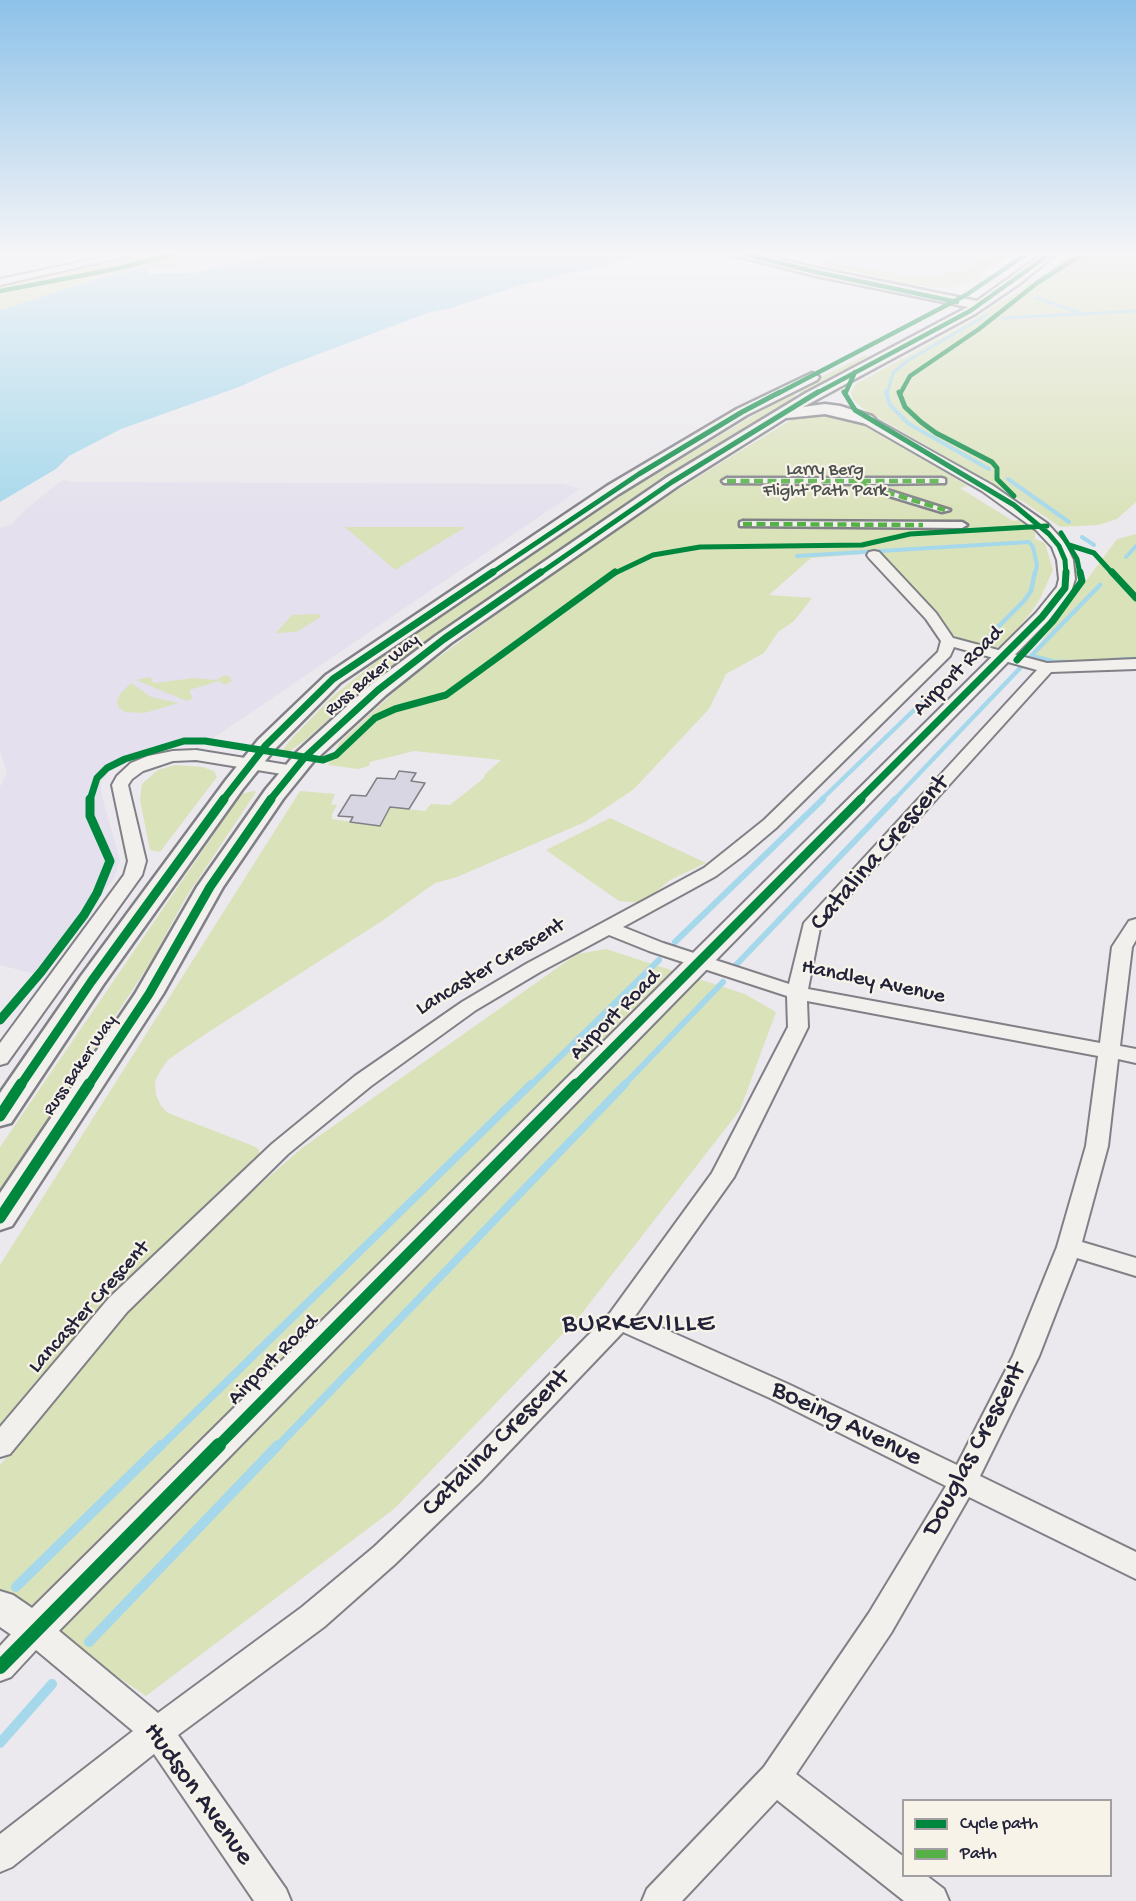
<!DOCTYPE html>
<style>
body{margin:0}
#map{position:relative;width:1136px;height:1901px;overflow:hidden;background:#ebe9ed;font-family:"Gochi Hand",sans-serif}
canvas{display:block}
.legend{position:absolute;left:902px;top:1799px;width:210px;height:78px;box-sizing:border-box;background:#f7f3e8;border:2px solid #a29fa3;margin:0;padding:8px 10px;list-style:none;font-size:18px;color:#22223b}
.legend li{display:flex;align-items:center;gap:12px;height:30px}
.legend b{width:30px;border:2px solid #a29fa3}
</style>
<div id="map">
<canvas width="1136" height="1901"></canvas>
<ul class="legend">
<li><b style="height:8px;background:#00873e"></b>Cycle path</li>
<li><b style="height:8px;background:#55b146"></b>Path</li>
</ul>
</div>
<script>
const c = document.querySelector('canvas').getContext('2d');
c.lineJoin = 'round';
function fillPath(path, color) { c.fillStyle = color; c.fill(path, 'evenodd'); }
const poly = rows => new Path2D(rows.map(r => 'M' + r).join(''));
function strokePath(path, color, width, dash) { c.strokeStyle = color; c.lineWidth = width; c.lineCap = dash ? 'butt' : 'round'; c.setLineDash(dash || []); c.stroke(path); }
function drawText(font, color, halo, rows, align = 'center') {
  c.font = font + ' "Gochi Hand",sans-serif'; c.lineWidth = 4.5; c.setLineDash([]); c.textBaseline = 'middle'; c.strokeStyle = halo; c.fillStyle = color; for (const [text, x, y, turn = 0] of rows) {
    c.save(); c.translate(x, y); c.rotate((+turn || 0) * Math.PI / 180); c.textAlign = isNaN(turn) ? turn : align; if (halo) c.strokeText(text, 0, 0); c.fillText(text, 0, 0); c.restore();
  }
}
fillPath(poly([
 [0,251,138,251,0,280],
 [776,251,997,251,963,274,909,280,783,255],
 [63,480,75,482,563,484,580,489,206,743,164,748,132,757,110,770,101,782,101,793,120,860,115,876,43,976,0,965,0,787,7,773,0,751,0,528,12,524,27,508]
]), '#e4e0ed');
fillPath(poly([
 [162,251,218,251,104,277,0,310,0,286],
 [995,251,1016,251,966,283,948,288,911,285,872,275,819,265,832,260,835,261,833,263,913,277,966,271],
 [1074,251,1136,251,1136,502,1117,519,1098,525,1060,527,1024,502,865,410,853,400,851,392,856,384,969,322,1046,273],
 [865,355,868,356,828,383,801,393,794,391],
 [791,393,796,395,789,403,677,470,438,634,372,681,303,742,290,751,282,751,292,738,333,696,383,656,627,491],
 [819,412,847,415,870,427,968,486,960,488,1013,521,1025,519,1035,528,1035,539,1045,543,1053,570,1040,599,1032,611,1003,646,989,648,969,643,949,633,923,599,876,553,811,558,769,595,812,598,794,621,778,632,764,653,726,674,709,709,634,789,585,822,457,877,435,883,382,921,207,1033,169,1059,162,1068,155,1081,156,1095,161,1106,168,1113,256,1147,259,1150,259,1159,0,1433,0,1265,300,791,335,794,331,804,337,805,332,814,332,819,380,826,390,807,425,811,431,804,450,805,484,778,485,774,501,760,414,751,370,762,369,766,358,769,328,765,340,742,405,682,542,581,677,490,794,418],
 [345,527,463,527,464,528,395,570],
 [1136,534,1136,660,1050,663,1030,657,1117,539],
 [320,614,321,617,296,632,276,633,292,615],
 [225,675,230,677,232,681,225,685,219,681,189,690,193,698,187,701,136,680,151,677,152,682,155,683,194,678,216,680],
 [131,683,151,697,179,703,144,713,125,712,119,708,117,702,120,694],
 [175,765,202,767,214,771,217,777,160,852,150,850,140,800,142,784,158,770],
 [253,791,256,792,185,899,152,960,0,1192,0,1147,238,799,242,794],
 [610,818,706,863,670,880,643,903,619,901,546,850],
 [606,949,745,994,776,1012,740,1110,579,1317,394,1509,146,1696,0,1597,0,1465,131,1304,191,1245,302,1148,577,954]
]), '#dae2ba');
fillPath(poly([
 [215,251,649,251,613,263,514,287,448,309,430,312,279,369,239,387,121,429,69,456,56,469,0,502,0,310,104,277]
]), '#a6d8eb');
fillPath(poly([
 [244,251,254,251,232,256,240,259,278,252,192,273,148,274,150,269,138,269,174,268,177,262,167,262,170,261,236,259,225,255]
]), '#ebe9ed');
strokePath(poly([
 [1036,298,1078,312],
 [1002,318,1136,311],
 [887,394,893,373,907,361,987,315]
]), '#a6d8eb', 3);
strokePath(poly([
 [886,392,890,405,909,424,989,469],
 [1008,479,1069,522],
 [1082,537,1094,545],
 [797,556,1029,542,1033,547,1037,565,1035,574],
 [1126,557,1136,546]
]), '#a6d8eb', 4);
strokePath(poly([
 [980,645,1024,601,1031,591,1035,572],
 [1032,656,1055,662,1070,662],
 [1030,657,1100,585],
 [1113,660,1136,659],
 [821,800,973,653],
 [894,800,1023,665]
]), '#a6d8eb', 4.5);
strokePath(poly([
 [675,942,823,799],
 [736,965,895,799],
 [530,1086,659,960],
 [623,1086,723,982]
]), '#a6d8eb', 6);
strokePath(poly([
 [160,1447,531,1084],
 [277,1447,625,1084]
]), '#a6d8eb', 8);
strokePath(poly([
 [16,1587,161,1445],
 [89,1642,278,1445],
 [0,1743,52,1684]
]), '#a6d8eb', 10);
const building = poly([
 [399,771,416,773,411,781,425,783,409,809,390,807,380,826,350,822,353,817,338,816,351,795,366,796,377,778,395,779,399,771]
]);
fillPath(building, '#d8d6e3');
strokePath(building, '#818087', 1.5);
const pedestrian = poly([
 [727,478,942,478,945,479,945,483,868,484,950,510,942,512,863,488,864,484,724,483,722,481,727,478],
 [743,521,962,522,967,525,962,528,740,526,740,522,743,521]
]);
const minor = poly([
 [134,251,150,251,0,285,0,279,134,251],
 [874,551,879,552,936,613,953,638,1047,663,1136,659,1136,669,1051,672,820,928,808,989,1100,1043,1112,947,1129,921,1136,919,1136,940,1132,947,1120,1046,1136,1049,1136,1063,1118,1059,1108,1146,1082,1242,1136,1258,1136,1276,1077,1258,1039,1356,980,1476,1136,1552,1136,1579,969,1497,891,1633,796,1774,904,1857,904,1876,927,1876,944,1889,949,1901,904,1901,777,1800,682,1901,642,1901,647,1889,764,1767,869,1613,946,1486,770,1398,623,1332,480,1482,394,1565,324,1627,178,1735,286,1889,291,1901,254,1901,154,1754,12,1867,0,1872,0,1834,133,1731,36,1650,11,1677,0,1681,0,1646,24,1620,35,1616,46,1620,158,1713,302,1607,374,1547,460,1466,610,1313,712,1173,788,1027,787,996,649,951,609,935,540,972,476,1010,371,1086,288,1154,127,1312,10,1454,0,1457,0,1427,109,1298,272,1144,355,1076,462,1002,526,964,704,868,764,820,938,652,941,641,926,619,869,558,867,555,869,552,874,551],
 [954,647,1037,670,804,923,789,984,663,943,623,927,716,876,744,855,776,828,950,656,954,647],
 [807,1001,1098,1056,1086,1146,1057,1247,1013,1356,957,1465,788,1384,635,1316,734,1177,808,1027,807,1001],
 [196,750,294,766,302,771,294,776,196,760,173,761,143,771,132,779,128,785,146,861,142,875,7,1063,0,1065,0,1043,124,875,128,861,112,785,117,776,131,763,148,756,173,751,196,750]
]);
const tertiary = poly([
 [867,415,992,485,1048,524,1065,543,1073,560,1075,579,1071,592,1048,621,48,1642,35,1647,22,1642,0,1627,0,1591,13,1595,32,1608,1036,613,1057,587,1059,579,1057,560,1052,547,1036,530,982,491,862,422,860,419,862,416,867,415]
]);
const secondary = poly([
 [727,251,747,251,816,268,977,301,1047,251,1060,251,1019,284,975,314,803,407,825,404,840,406,872,416,875,419,872,422,867,424,825,414,786,418,678,486,451,643,386,695,313,762,283,799,223,887,163,994,12,1226,0,1230,0,1193,135,994,197,887,266,789,297,752,370,685,437,635,666,478,806,393,968,307,816,276,729,254,727,251],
 [812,373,819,377,817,380,747,415,619,494,340,683,274,750,242,790,103,985,11,1123,0,1126,0,1093,81,976,226,780,258,740,326,675,607,486,737,409,812,373]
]);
strokePath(pedestrian, '#818087', 5);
strokePath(minor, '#818087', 4);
strokePath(tertiary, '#818087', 4);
strokePath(secondary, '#818087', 5);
fillPath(pedestrian, '#f1f0ed');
fillPath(minor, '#f1f0ed');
fillPath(tertiary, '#f1f0ed');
fillPath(secondary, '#f1f0ed');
strokePath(poly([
 [727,481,942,481],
 [860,484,945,510],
 [743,524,923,525]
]), '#55b146', 4.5, [9, 4.5]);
strokePath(poly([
 [733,251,816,272,957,302],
 [0,291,115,269,186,251],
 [777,394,966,295,1031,251],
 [815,394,970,311,1054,251],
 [845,394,855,372],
 [900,394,910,376,979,329,1037,283,1087,251]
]), '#00873e', 4.5);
strokePath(poly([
 [844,392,855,410,1014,505,1049,534,1059,546,1065,560,1066,574],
 [899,392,905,407,921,422,936,433,992,462,997,468,997,479,1014,496],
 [1061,533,1077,559,1080,574],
 [1069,545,1094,553,1113,574],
 [490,574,639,474,742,412,780,392],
 [539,574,672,482,818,392],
 [613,574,653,555,700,547,862,545,910,534,1047,526]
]), '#00873e', 5);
strokePath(poly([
 [1112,572,1136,598],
 [1017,660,1053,621,1082,581,1080,572],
 [90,800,97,778,107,768,125,759,184,741,205,741,323,760,336,755,375,718,395,709,446,695,615,572],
 [223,800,266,745,333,679,493,572],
 [270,800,305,757,378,690,444,639,541,572],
 [859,800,1042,617,1065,588,1066,572]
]), '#00873e', 7);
strokePath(poly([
 [0,1020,41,972,84,915,97,893,110,861,90,816,90,799],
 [20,1086,91,982,224,799],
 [88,1086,149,994,210,887,271,799],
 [575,1086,861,799]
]), '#00873e', 9);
strokePath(poly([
 [0,1116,21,1084],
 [0,1218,89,1084],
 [217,1447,576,1084]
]), '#00873e', 11);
strokePath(poly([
 [0,1667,219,1445]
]), '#00873e', 14);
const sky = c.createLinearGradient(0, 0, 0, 517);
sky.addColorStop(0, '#8dc2e9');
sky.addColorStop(0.49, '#f6f5f7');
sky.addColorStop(1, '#f6f5f700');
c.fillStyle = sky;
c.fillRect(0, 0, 1136, 517);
drawText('18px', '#4c5150', '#f7f3e8', [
 ["Larry Berg",825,471],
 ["Flight Path Park",825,492]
]);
drawText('18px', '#22223b', '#f7f3e8', [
 ["Russ Baker Way",373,676,-40],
 ["Russ Baker Way",81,1066,-56]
]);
drawText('22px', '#22223b', '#f7f3e8', [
 ["Airport Road",959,672,-45],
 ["Lancaster Crescent",491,968,-31],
 ["Handley Avenue",873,983,12],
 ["Airport Road",616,1016,-45],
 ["Lancaster Crescent",90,1308,-48],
 ["Airport Road",274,1361,-45]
]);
drawText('27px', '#22223b', '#f7f3e8', [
 ["Catalina Crescent",881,854,-49],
 ["Boeing Avenue",846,1425,26],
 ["Catalina Crescent",497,1444,-45],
 ["Douglas Crescent",976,1450,-62],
 ["Hudson Avenue",197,1795,54]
]);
c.letterSpacing = '1.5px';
drawText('28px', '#22223b', '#f7f3e8', [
 ["BURKEVILLE",639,1326]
]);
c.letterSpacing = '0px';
</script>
